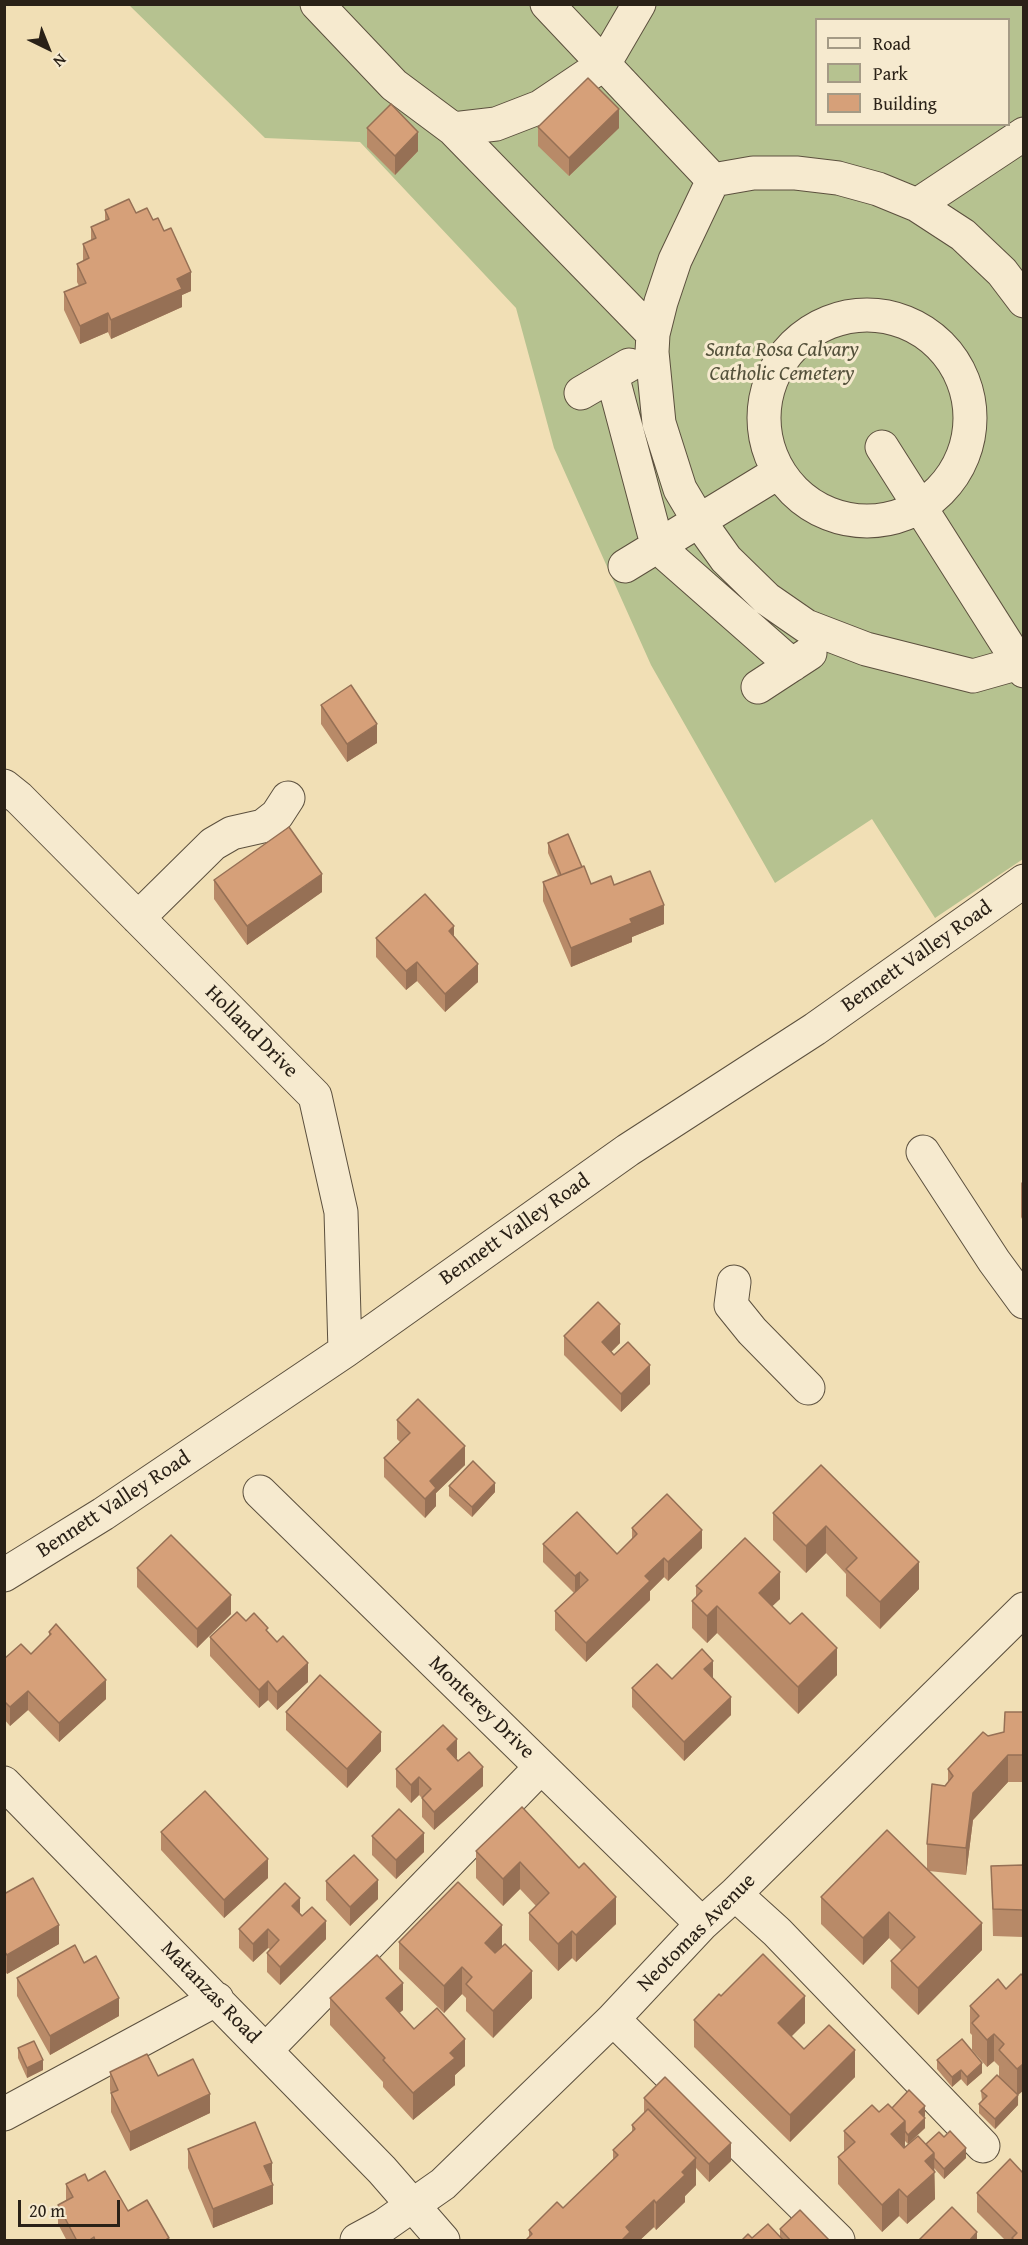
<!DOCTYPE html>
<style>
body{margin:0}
#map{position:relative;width:1028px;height:2245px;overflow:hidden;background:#f1dfb5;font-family:"Gentium Book Plus",serif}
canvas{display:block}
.frame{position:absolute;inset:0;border:6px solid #2a2117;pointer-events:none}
.legend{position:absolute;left:815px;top:18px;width:195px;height:108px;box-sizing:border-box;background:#f6eacf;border:2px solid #a49a85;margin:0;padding:8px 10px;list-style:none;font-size:18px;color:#2a2117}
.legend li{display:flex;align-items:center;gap:12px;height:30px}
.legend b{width:30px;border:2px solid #a49a85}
.north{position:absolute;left:18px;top:18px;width:60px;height:60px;-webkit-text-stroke:4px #f6eacf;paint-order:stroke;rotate:137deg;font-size:16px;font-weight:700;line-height:24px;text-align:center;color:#2a2117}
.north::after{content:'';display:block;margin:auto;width:21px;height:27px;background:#2a2117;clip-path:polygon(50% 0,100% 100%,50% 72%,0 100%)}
.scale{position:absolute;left:18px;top:2200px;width:102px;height:27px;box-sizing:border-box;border:3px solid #2a2117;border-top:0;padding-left:8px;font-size:18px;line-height:21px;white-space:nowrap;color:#2a2117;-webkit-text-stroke:4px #f6eacf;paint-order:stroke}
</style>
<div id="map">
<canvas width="1028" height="2245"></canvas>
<div class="frame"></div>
<ul class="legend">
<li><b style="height:8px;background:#f6eacf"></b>Road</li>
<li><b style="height:16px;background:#b6c290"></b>Park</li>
<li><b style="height:16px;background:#d6a079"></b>Building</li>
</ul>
<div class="north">N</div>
<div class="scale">20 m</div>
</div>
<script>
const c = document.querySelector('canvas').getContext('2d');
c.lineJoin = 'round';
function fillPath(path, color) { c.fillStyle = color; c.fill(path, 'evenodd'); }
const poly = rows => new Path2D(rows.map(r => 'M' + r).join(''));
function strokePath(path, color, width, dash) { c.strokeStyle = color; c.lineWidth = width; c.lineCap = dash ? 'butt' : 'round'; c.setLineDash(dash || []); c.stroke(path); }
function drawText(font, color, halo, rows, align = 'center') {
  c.font = font + ' "Gentium Book Plus",serif'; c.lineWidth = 6; c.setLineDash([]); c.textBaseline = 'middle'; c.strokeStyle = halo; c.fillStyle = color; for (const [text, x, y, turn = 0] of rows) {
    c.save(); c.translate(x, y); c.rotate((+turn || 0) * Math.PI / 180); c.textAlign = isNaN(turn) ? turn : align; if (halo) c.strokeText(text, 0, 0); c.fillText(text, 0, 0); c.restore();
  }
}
fillPath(poly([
 [129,5,1023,5,1023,859,935,918,872,819,775,883,651,665,554,448,516,308,360,142,265,138],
 [816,20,1008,20,1008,124,816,124]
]), '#b6c290');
const minor = poly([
 [317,4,394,85,453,129,496,124,540,107,604,64,639,4],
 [547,4,713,180,675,260,661,302,653,334,652,352,659,423,680,489,699,521,726,559,767,599,806,626,866,649,973,676,1019,663,1024,671],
 [453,129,653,334],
 [713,180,753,173,796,173,838,178,878,189,917,205,963,235,1002,272,1024,301],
 [917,205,1024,134],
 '764 418a103 103 0 1 1 206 0a103 103 0 1 1-206 0Z',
 [612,375,654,533,659,545,667,555,792,665],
 [581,393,629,365],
 [882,447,1019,663,1024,658],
 [625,566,779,472],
 [758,687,810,653],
 [4,786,19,798,315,1096,341,1212,345,1351],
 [138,918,213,844,232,833,263,826,277,815,288,798],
 [923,1152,994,1261,1024,1302],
 [734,1282,731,1305,752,1331,808,1388],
 [260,1492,702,1924],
 [4,1575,103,1514,345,1351,628,1150,815,1029,1024,881],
 [4,1783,382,2170,443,2240],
 [735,1894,777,1932,983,2146],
 [613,2019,838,2240],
 [266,2050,541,1767],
 [4,2114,217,1999],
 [357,2240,383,2226,443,2184,613,2019,702,1924,735,1894,1024,1609]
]);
strokePath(minor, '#5c503e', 35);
strokePath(minor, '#f6eacf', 33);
fillPath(poly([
 [538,127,619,128,569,176,538,146],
 [367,128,418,151,395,175,367,147],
 [105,210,136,213,153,220,191,291,182,295,182,307,111,339,108,332,80,344,64,310,64,292,79,286,77,282,77,264,83,261,83,244,91,241,91,227,105,221],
 [321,705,377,743,347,762,321,724],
 [548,843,582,867,591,884,614,885,664,924,632,937,632,942,571,967,543,901,543,882,558,876,548,853],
 [214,880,322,892,247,945,214,899],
 [454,936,478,982,445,1012,417,981,406,990,376,957,376,938],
 [1023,1181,1023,1221,1021,1217,1021,1183],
 [564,1336,620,1343,611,1352,650,1384,621,1412,564,1355],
 [397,1420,465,1465,436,1493,436,1506,425,1518,384,1477,384,1458,400,1442,397,1439],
 [821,1465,919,1589,880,1629,846,1596,846,1574,826,1553,806,1573,773,1540,773,1513],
 [449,1486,495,1492,472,1517,449,1496],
 [632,1528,702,1548,668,1581,664,1577,650,1591,650,1600,586,1662,555,1630,555,1611,574,1593,543,1562,543,1544,617,1554,632,1540],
 [137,1568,231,1614,197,1648,137,1587],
 [696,1586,780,1599,772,1606,837,1675,798,1714,717,1633,707,1643,692,1628,692,1601,696,1597],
 [246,1621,268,1632,308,1682,277,1710,268,1700,259,1708,210,1656,210,1637],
 [49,1632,106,1699,59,1742,28,1710,10,1726,4,1719,4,1659,31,1654,49,1636],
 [713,1678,731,1715,684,1761,632,1707,632,1688,672,1679],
 [286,1712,381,1751,347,1788,286,1730],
 [1023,1712,1023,1782,1008,1782,973,1820,966,1875,929,1871,982,1950,918,2015,891,1988,891,1961,902,1951,889,1938,863,1965,821,1924,821,1897,927,1870,927,1844,945,1786,948,1782,948,1769,988,1736,1004,1732],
 [457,1758,456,1759,483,1786,434,1830,422,1817,422,1798,419,1795,411,1803,396,1787,396,1769],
 [522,1807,616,1924,576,1962,572,1958,558,1971,529,1940,529,1913,536,1906,520,1889,503,1906,476,1878,476,1851],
 [161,1832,268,1878,224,1918,161,1850],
 [372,1836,424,1852,396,1879,372,1855],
 [1023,1865,1023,1937,993,1936,991,1866],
 [326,1881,378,1899,350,1926,326,1900],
 [4,1894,59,1944,7,1974,4,1970],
 [300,1913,326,1939,280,1985,267,1972,267,1953,270,1949,268,1948,253,1962,239,1948,239,1929],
 [399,1942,502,1946,532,1998,493,2038,466,2011,466,1998,462,1994,444,2013,399,1969],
 [84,1963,119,2016,50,2055,17,1996,17,1978],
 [1021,1974,1018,2105,995,2129,979,2113,979,2104,982,2101,981,2091,999,2076,999,2066,994,2061,987,2067,972,2050,972,2035,970,2033,970,2006,1006,1989],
 [721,1996,805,2023,791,2036,804,2049,855,2077,790,2142,694,2047,694,2020],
 [330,1998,403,2010,399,2013,414,2029,465,2066,455,2075,455,2085,413,2120,383,2087,383,2082,330,2025],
 [18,2048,43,2070,27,2078,18,2058],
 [937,2060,982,2073,967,2086,961,2079,952,2087,937,2069],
 [110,2072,210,2113,130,2151,111,2112,111,2094,110,2090],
 [644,2098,731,2161,709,2182,696,2168,696,2185,685,2196,685,2202,656,2230,654,2227,639,2241,525,2241,529,2237,529,2230,563,2208,613,2159,613,2150,632,2133,632,2125,644,2113],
 [892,2108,925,2116,924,2117,925,2128,908,2144,905,2141,905,2148,926,2144,966,2158,944,2179,934,2168,935,2199,907,2224,899,2216,882,2232,838,2184,838,2157,844,2152,844,2131,879,2112],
 [188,2149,273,2204,213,2228,188,2168],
 [1023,2173,1023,2241,1006,2241,977,2212,977,2193],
 [88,2181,128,2211,169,2241,67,2241,58,2224,58,2205,66,2201,66,2184],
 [780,2229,830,2241,741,2241,752,2238,780,2237]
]), '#b88a68');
fillPath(poly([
 [619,109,619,128,569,176,569,158],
 [418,132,418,151,395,175,395,156],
 [191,272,191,291,182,295,182,307,111,339,111,320,177,279],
 [108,313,108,332,80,344,80,326],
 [377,724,377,743,347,762,347,744],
 [322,874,322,892,247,945,247,926],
 [664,905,664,924,632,937,632,942,571,967,571,948,630,919],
 [454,926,454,945,449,931],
 [417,962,417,981,406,990,406,971],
 [478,964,478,982,445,1012,445,994],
 [620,1324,620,1343,602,1361,602,1342],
 [650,1365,650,1384,621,1412,621,1394],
 [465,1446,465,1465,436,1493,436,1506,425,1518,425,1499,430,1481],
 [495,1483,495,1492,472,1517,472,1507],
 [826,1526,826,1553,806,1573,806,1546],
 [702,1530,702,1548,668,1581,668,1562],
 [664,1558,664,1577,650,1591,650,1600,586,1662,586,1643,645,1576],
 [919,1562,919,1589,880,1629,880,1602],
 [580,1572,580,1590,575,1595,575,1576],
 [780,1572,780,1599,759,1619,759,1593],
 [231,1595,231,1614,197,1648,197,1629],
 [717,1606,717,1633,707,1643,707,1616],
 [837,1648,837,1675,798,1714,798,1687],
 [713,1661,713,1680,704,1669],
 [308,1663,308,1682,277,1710,277,1692],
 [106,1680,106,1699,59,1742,59,1723],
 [268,1681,268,1700,259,1708,259,1690],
 [28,1691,28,1710,10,1726,10,1707],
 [731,1697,731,1715,684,1761,684,1742],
 [381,1732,381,1751,347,1788,347,1769],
 [457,1739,457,1758,447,1768,447,1749],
 [1008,1755,1008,1782,973,1820,966,1875,966,1848,973,1793],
 [483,1767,483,1786,434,1830,434,1812],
 [419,1777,419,1795,411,1803,411,1785],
 [424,1833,424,1852,396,1879,396,1860],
 [268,1859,268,1878,224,1918,224,1900],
 [520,1862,520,1889,503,1906,503,1879],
 [378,1880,378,1899,350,1926,350,1907],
 [616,1897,616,1924,576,1962,576,1935],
 [300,1898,300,1917,292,1906],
 [889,1912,889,1938,863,1965,863,1938],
 [326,1921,326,1939,280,1985,280,1967],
 [982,1923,982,1950,918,2015,918,1988],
 [59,1925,59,1944,7,1974,7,1955],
 [502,1925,502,1952,485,1970,485,1943],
 [268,1929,268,1948,253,1962,253,1944],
 [572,1931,572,1958,558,1971,558,1944],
 [462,1967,462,1994,444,2013,444,1986],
 [532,1971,532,1998,493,2038,493,2011],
 [403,1983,403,2010,386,2025,386,1998],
 [805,1996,805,2023,778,2050,778,2023],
 [119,1998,119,2016,50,2055,50,2036],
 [994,2034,994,2061,987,2067,987,2040],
 [465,2039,465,2066,455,2075,455,2085,413,2120,413,2093,450,2053],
 [855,2050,855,2077,790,2142,790,2115],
 [43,2060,43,2070,27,2078,27,2068],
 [982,2063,982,2073,967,2086,967,2077],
 [1023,2064,1023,2091,1018,2095,1018,2105,995,2129,995,2119,1017,2096,1017,2069],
 [961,2070,961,2079,952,2087,952,2077],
 [210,2094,210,2113,130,2151,130,2132],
 [925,2106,925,2116,919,2122,919,2112],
 [925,2118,925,2128,908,2144,908,2135],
 [905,2121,905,2148,891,2134],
 [731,2143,731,2161,709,2182,709,2164],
 [966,2148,966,2158,944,2179,944,2169],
 [934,2153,935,2199,907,2224,907,2197,925,2161],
 [696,2158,696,2185,685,2196,685,2202,656,2230,656,2203,682,2172],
 [272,2163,272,2182,264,2166],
 [273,2185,273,2204,213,2228,213,2209],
 [899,2189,899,2216,882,2232,882,2205],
 [654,2200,654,2227,639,2241,621,2241,626,2227],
 [977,2232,977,2241,969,2241]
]), '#967055');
const building = poly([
 [588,78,619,109,569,158,538,127,588,78],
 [391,104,418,132,395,156,367,128,391,104],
 [129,199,136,213,147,208,153,220,158,218,164,231,171,228,191,272,177,279,182,289,111,320,108,313,80,326,64,292,86,283,77,264,89,258,83,244,96,238,91,227,109,219,105,210,129,199],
 [351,685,377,724,347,744,321,705,351,685],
 [289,827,322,874,247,926,214,880,289,827],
 [568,834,582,867,561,875,548,843,568,834],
 [584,866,591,884,611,876,614,885,650,871,664,905,630,919,632,923,571,948,543,882,584,866],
 [425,894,454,926,449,931,478,964,445,994,417,962,406,971,376,938,425,894],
 [598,1302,620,1324,602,1342,614,1355,628,1342,650,1365,621,1394,564,1336,598,1302],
 [418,1399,465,1446,430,1481,436,1488,425,1499,384,1458,410,1433,397,1420,418,1399],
 [473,1461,495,1483,472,1507,449,1486,473,1461],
 [821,1465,919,1562,880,1602,846,1569,857,1558,826,1526,806,1546,773,1513,821,1465],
 [667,1494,702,1530,668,1562,664,1558,645,1576,650,1581,586,1643,555,1611,588,1580,580,1572,575,1576,543,1544,577,1512,617,1554,637,1534,632,1528,667,1494],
 [171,1535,231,1595,197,1629,137,1568,171,1535],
 [745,1538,780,1572,759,1593,790,1624,802,1613,837,1648,798,1687,717,1606,707,1616,692,1601,702,1591,696,1586,745,1538],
 [237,1612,246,1621,254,1613,268,1628,266,1630,277,1642,283,1636,308,1663,277,1692,268,1681,259,1690,210,1637,237,1612],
 [56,1624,106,1680,59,1723,28,1691,10,1707,4,1701,4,1659,21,1644,31,1654,51,1634,49,1632,56,1624],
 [702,1649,713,1661,704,1669,731,1697,684,1742,632,1688,657,1664,672,1679,702,1649],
 [320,1675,381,1732,347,1769,286,1712,320,1675],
 [1005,1712,1023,1712,1023,1755,1008,1755,973,1793,966,1848,927,1844,932,1784,945,1786,953,1776,948,1769,983,1732,988,1736,1004,1732,1005,1712],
 [443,1725,457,1739,447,1749,458,1761,469,1752,483,1767,434,1812,422,1798,431,1789,419,1777,411,1785,396,1769,443,1725],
 [205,1791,268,1859,224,1900,161,1832,205,1791],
 [522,1807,579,1868,584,1863,616,1897,576,1935,572,1931,558,1944,529,1913,549,1893,520,1862,503,1879,476,1851,522,1807],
 [399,1809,424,1833,396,1860,372,1836,399,1809],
 [887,1830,982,1923,918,1988,891,1961,915,1937,889,1912,863,1938,821,1897,887,1830],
 [354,1855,378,1880,350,1907,326,1881,354,1855],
 [1023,1865,1023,1910,993,1909,991,1866,1023,1865],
 [33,1878,59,1925,7,1955,4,1951,4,1894,33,1878],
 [458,1882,502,1925,485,1943,495,1953,505,1944,532,1971,493,2011,466,1984,472,1977,462,1967,444,1986,399,1942,458,1882],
 [285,1883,300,1898,292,1906,302,1916,312,1907,326,1921,280,1967,267,1953,279,1940,268,1929,253,1944,239,1929,285,1883],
 [75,1945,84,1963,96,1956,119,1998,50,2036,17,1978,75,1945],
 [763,1954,805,1996,778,2023,804,2049,829,2025,855,2050,790,2115,694,2020,719,1994,721,1996,763,1954],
 [377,1955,403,1983,386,1998,414,2029,437,2008,465,2039,450,2053,455,2058,413,2093,383,2060,385,2058,330,1998,377,1955],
 [1021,1974,1023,1976,1023,2064,1017,2069,999,2050,1004,2044,994,2034,987,2040,972,2023,979,2016,970,2006,998,1979,1006,1989,1021,1974],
 [962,2039,982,2063,967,2077,961,2070,952,2077,937,2060,962,2039],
 [34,2041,43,2060,27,2068,18,2048,34,2041],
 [147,2054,158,2076,193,2059,210,2094,130,2132,111,2093,118,2090,110,2072,147,2054],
 [997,2075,1018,2095,995,2119,979,2104,987,2096,981,2091,997,2075],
 [665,2077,731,2143,709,2164,644,2098,665,2077],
 [909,2090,925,2106,919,2112,925,2118,908,2135,905,2131,905,2121,892,2108,909,2090],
 [888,2104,905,2121,891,2134,904,2148,918,2136,934,2153,925,2161,935,2172,907,2197,899,2189,882,2205,838,2157,855,2142,844,2131,872,2105,879,2112,888,2104],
 [648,2109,696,2158,682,2172,685,2175,656,2203,654,2200,626,2227,630,2232,621,2241,525,2241,532,2234,529,2230,557,2202,563,2208,618,2155,613,2150,635,2129,632,2125,648,2109],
 [255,2122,272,2163,264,2166,273,2185,213,2209,188,2149,255,2122],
 [950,2131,966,2148,944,2169,934,2158,934,2153,926,2144,939,2132,944,2137,950,2131],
 [1010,2159,1023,2173,1023,2241,1015,2241,1012,2238,1017,2233,977,2193,1010,2159],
 [105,2171,128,2211,147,2200,169,2238,164,2241,95,2241,94,2237,88,2241,77,2241,58,2205,73,2197,66,2184,85,2174,88,2181,105,2171],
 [952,2207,977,2232,969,2241,918,2241,952,2207],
 [800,2210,830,2241,791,2241,780,2229,800,2210],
 [768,2224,784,2241,741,2241,748,2234,752,2238,768,2224]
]);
fillPath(building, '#d6a079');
strokePath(building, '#967055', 1.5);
drawText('italic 21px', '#54513b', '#f6eacf', [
 ["Santa Rosa Calvary",782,351],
 ["Catholic Cemetery",782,375]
]);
drawText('21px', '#2a2117', '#f6eacf', [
 ["Bennett Valley Road",917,957,-35],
 ["Holland Drive",251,1032,45],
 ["Bennett Valley Road",515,1230,-35],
 ["Bennett Valley Road",114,1505,-33],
 ["Monterey Drive",481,1708,44],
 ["Neotomas Avenue",697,1933,-45],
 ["Matanzas Road",210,1993,46]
]);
</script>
